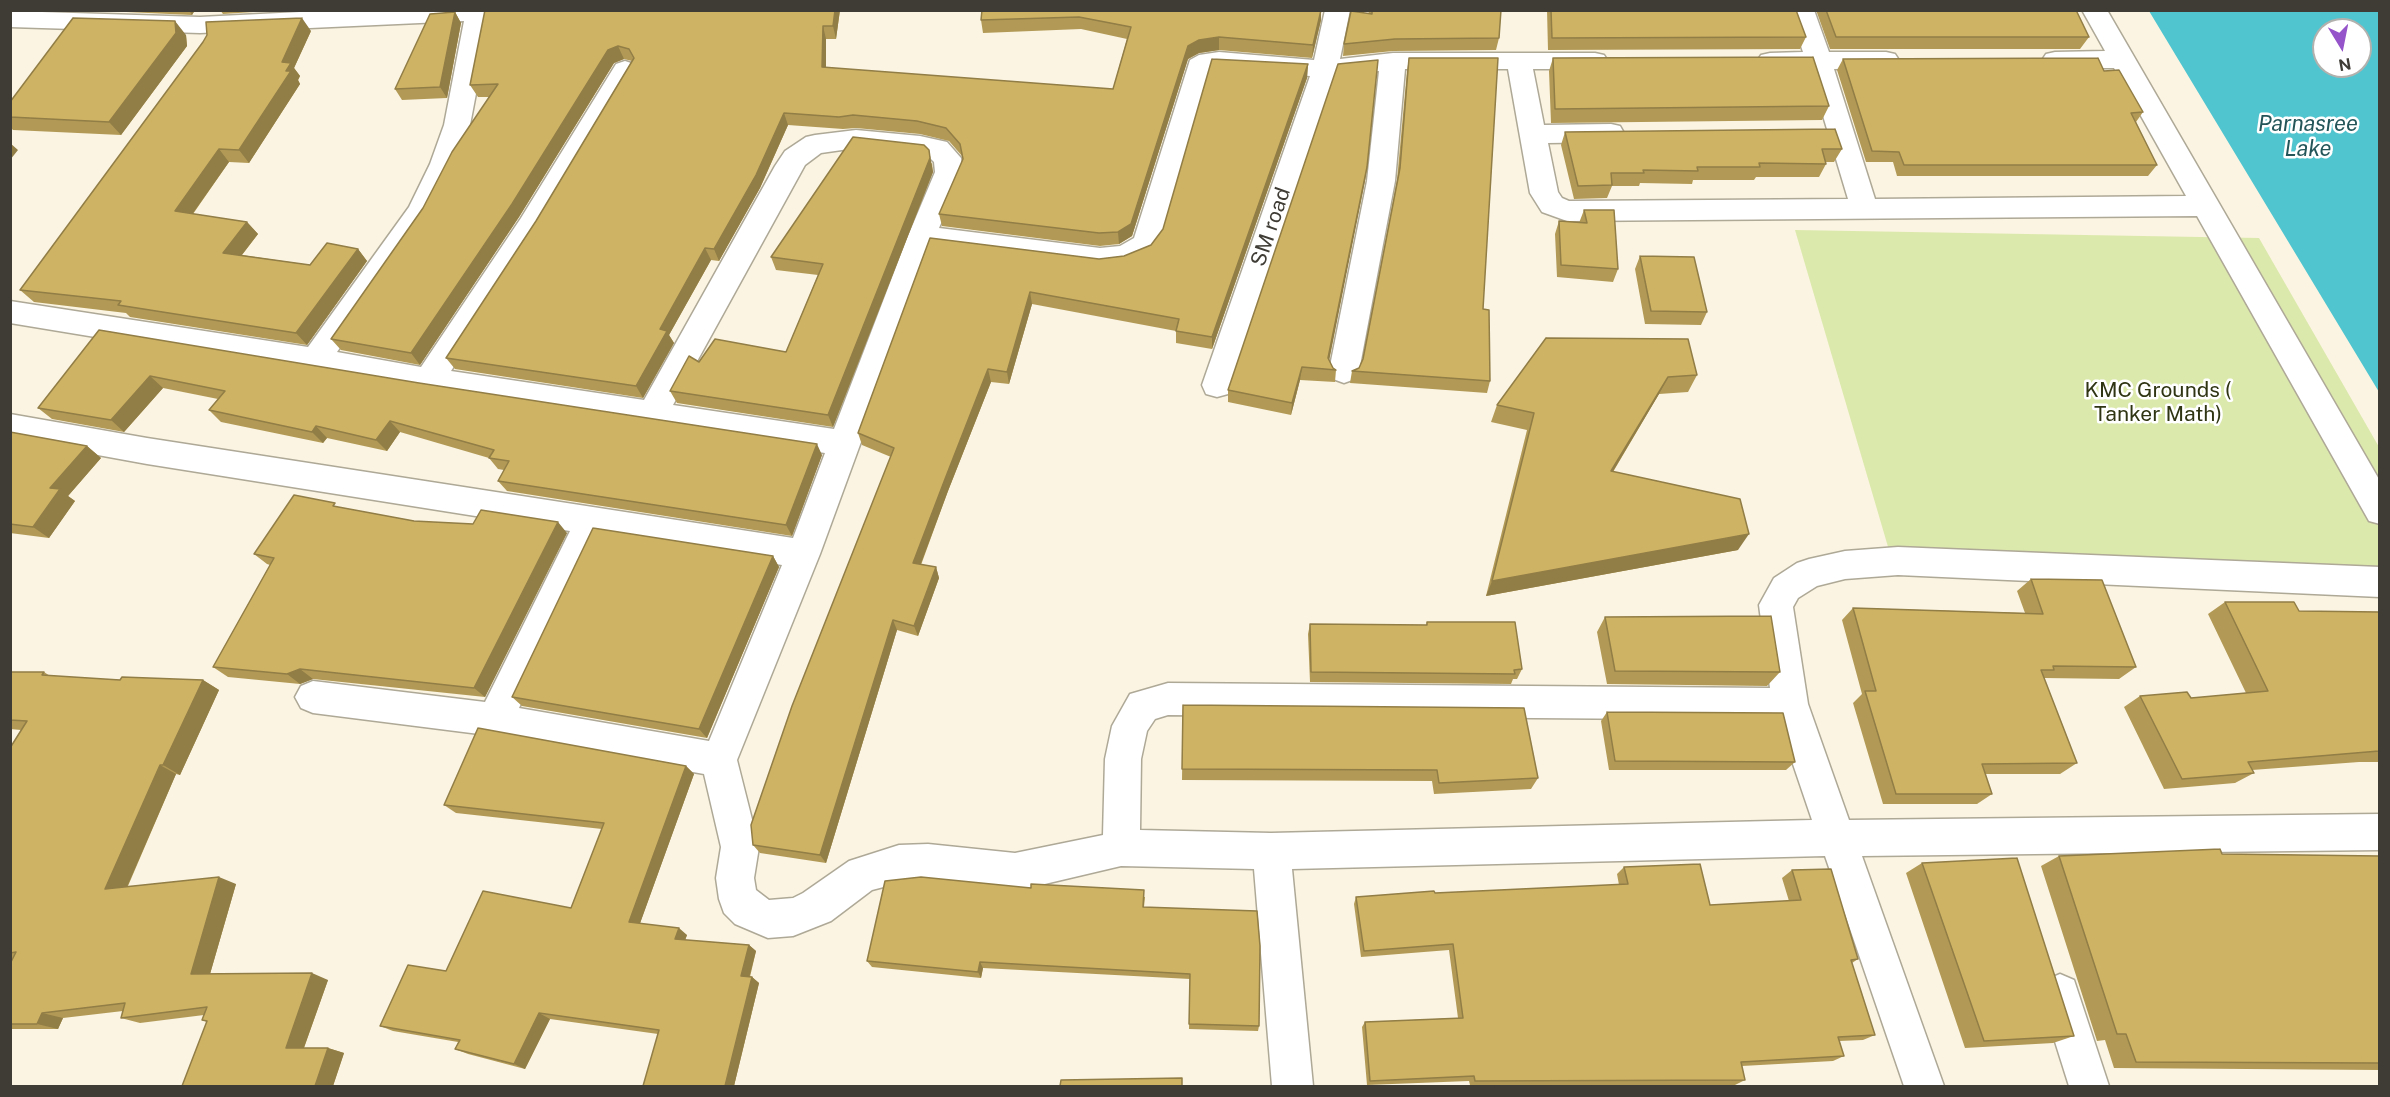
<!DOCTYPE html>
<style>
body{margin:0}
#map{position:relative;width:2390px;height:1097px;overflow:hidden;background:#fbf4e2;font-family:"Public Sans",sans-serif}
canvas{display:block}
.frame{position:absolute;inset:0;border:12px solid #3f3c35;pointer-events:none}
.north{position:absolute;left:2312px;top:18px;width:60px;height:60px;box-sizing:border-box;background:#fff;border:2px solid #b2b1ae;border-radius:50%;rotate:170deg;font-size:16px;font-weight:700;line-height:24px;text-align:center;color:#3f3c35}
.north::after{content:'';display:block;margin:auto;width:21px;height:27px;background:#9554c9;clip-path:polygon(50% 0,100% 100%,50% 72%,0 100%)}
</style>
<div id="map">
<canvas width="2390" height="1097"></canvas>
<div class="frame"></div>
<div class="north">N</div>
</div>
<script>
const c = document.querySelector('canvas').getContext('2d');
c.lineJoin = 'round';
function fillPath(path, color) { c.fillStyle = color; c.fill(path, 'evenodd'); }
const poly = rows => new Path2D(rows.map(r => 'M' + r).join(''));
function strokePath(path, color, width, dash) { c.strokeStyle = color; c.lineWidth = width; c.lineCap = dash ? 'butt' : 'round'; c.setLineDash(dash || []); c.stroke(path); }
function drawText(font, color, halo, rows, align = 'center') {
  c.font = font + ' "Public Sans",sans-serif'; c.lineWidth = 5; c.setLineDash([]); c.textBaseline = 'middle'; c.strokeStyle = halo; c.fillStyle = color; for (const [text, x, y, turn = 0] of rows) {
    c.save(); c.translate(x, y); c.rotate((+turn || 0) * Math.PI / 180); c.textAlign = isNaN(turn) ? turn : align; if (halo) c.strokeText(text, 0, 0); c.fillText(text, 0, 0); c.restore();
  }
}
fillPath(poly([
 [1795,230,2259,238,2379,447,2379,582,1891,557]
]), '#dce9ac');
fillPath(poly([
 [2149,11,2379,11,2379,392],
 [2324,30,2360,30,2360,66,2324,66]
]), '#51c5cf');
const minor = poly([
 [340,10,538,10,535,16,526,18,490,20,470,125,458,164,430,219,337,352,421,367,521,218,616,64,625,61,634,64,638,70,541,232,451,371,644,400,775,166,785,151,806,137,815,135,856,130,920,136,947,142,961,158,963,172,939,228,1100,248,1120,246,1134,238,1190,60,1199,55,1219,52,1314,60,1325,10,1350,10,1340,59,1393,53,1595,53,1604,55,1608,61,1604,67,1595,69,1533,69,1544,125,1611,124,1620,126,1624,133,1620,140,1611,142,1548,143,1558,192,1562,198,1569,201,1848,199,1809,69,1770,69,1761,67,1757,61,1761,55,1770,53,1803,52,1789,10,1814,10,1829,52,1886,52,1895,54,1899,60,1895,66,1886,68,1834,69,1875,199,2186,196,2114,68,2055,68,2046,66,2042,60,2046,54,2055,52,2105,51,2082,10,2107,10,2380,481,2380,524,2369,521,2197,216,1567,221,1542,212,1530,193,1508,69,1405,69,1395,181,1359,371,1355,379,1344,383,1333,379,1329,371,1367,181,1379,71,1335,76,1232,385,1228,394,1217,397,1206,394,1202,385,1310,76,1214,69,1210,71,1161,241,1151,256,1124,267,1100,270,932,248,820,554,737,760,759,847,754,878,756,890,769,900,793,898,803,893,849,861,899,845,928,844,1015,853,1103,835,1105,759,1112,726,1130,694,1168,683,1770,688,1759,605,1774,578,1797,563,1809,559,1845,551,1898,547,2380,567,2380,597,1898,575,1845,579,1817,586,1798,598,1793,607,1808,704,1849,820,2380,814,2380,850,1862,856,1944,1086,1904,1086,1825,856,1292,869,1313,1086,1272,1086,1254,869,1121,866,1015,891,928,882,899,883,872,890,831,921,793,936,768,938,735,924,724,913,719,899,716,878,721,847,704,774,495,736,313,713,301,708,295,697,301,686,313,681,485,702,570,531,147,464,10,439,10,414,147,438,793,538,825,453,429,392,10,323,10,301,308,347,409,207,430,164,444,125,464,21,200,33,10,27,10,11,200,17,340,10],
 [856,148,928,156,934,162,935,172,908,236,834,429,673,405,805,165,821,153,856,148],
 [600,536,782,565,709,741,519,708,600,536],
 [1168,715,1778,720,1812,820,1271,833,1140,830,1141,759,1147,731,1155,719,1168,715],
 [2060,974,2074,980,2109,1086,2069,1086,2040,994,2046,980,2060,974]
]);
strokePath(minor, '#aea897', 3);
fillPath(minor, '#fff');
fillPath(poly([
 [82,10,195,10,192,15],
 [220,10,284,10,223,14],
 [485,10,840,10,836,39,826,39,826,68,1113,89,1127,39,1081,29,983,33,981,20,982,10,1321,10,1321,20,1312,58,1219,50,1199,53,1188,59,1132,236,1119,244,1100,246,942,226,939,214,963,159,962,156,949,141,920,134,856,128,843,129,788,125,760,188,719,261,711,260,669,335,674,343,643,398,455,369,446,358,536,221,632,61,624,59,614,63,519,217,420,365,341,350,331,339,423,208,489,97,478,97,470,85],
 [1368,10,1501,10,1499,38,1496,50,1393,51,1343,56,1344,44,1369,14],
 [1547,10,1796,10,1806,37,1800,49,1548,50],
 [1816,10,2076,10,2089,37,2080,49,1830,49],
 [455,12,461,23,447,98,402,100,395,89],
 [311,31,294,68,300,76,298,80,300,84,249,163,229,162,193,214,247,222,258,234,242,255,310,265,358,249,367,261,307,345,130,317,126,313,34,302,20,290],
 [186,35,187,46,121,135,13,130,10,127,10,102],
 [1409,58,1483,309,1490,381,1487,393,1350,383,1352,371,1359,368,1363,359,1397,180,1407,71],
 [1553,58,1829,106,1822,120,1551,123,1549,71],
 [1843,59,2104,71,2143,112,2136,122,2157,165,2148,176,1897,176,1893,162,1866,162,1837,70],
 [1308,64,1307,78,1212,349,1176,343,1176,331,1032,304,1009,384,991,382,948,491,921,565,936,567,939,578,918,636,897,630,826,863,760,853,753,845,891,457,862,445,858,433,930,238,1099,259,1124,256,1151,245],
 [1565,132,1842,149,1834,162,1826,162,1826,164,1819,177,1756,177,1754,180,1693,180,1692,184,1640,183,1639,186,1612,186,1607,198,1574,199,1561,145],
 [932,163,933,172,833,427,677,403,670,391,699,362,786,352,818,275,776,270,771,257],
 [1367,167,1329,360,1333,368,1336,370,1335,382,1300,380,1291,415,1228,402,1228,390],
 [1584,210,1618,269,1613,282,1557,277,1555,234,1559,221,1579,223],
 [1640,256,1707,312,1701,325,1645,324,1635,269],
 [99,330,822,455,792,536,507,491,498,481,504,470,498,469,489,458,400,432,387,451,327,438,323,443,221,422,209,410,218,399,163,388,124,432,52,419,38,408],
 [1546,338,1697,375,1688,392,1659,394,1613,472,1738,550,1486,596,1527,430,1491,422,1497,405],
 [10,432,87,446,101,458,68,496,75,501,49,538,10,533],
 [338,507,414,521,567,533,485,697,313,679,300,684,228,677,213,667,270,565,267,564,254,554],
 [773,556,779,567,707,738,522,706,512,697],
 [2031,579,2136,667,2119,679,2044,678,2077,763,2060,774,1985,774,1992,794,1977,804,1883,804,1853,703,1862,694,1842,620,1853,608,2025,613,2017,591],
 [2225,602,2299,611,2379,612,2379,762,2359,762,2252,770,2254,773,2235,783,2164,789,2124,707,2140,696,2191,698,2246,693,2208,614],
 [1605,617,1780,672,1767,686,1607,684,1597,632],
 [1427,622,1522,669,1517,679,1513,679,1511,684,1310,682,1308,634,1310,624,1426,625],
 [10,672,44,672,50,676,120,680,203,680,219,690,180,775,176,774,128,886,236,884,210,974,328,980,304,1048,328,1048,344,1053,333,1086,182,1086,207,1022,202,1020,204,1015,140,1023,121,1018,123,1011,63,1018,58,1029,10,1029,10,964,12,960,10,960,10,748,21,730,10,729],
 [1183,705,1538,778,1531,789,1434,794,1432,781,1182,780],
 [1607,712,1795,762,1786,770,1609,770,1601,721],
 [686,766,694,774,640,923,687,935,685,940,749,945,756,951,750,977,752,977,759,983,734,1086,643,1086,658,1034,550,1019,525,1069,468,1054,455,1049,458,1042,393,1031,380,1026,446,971,571,908,602,829,456,813,444,805],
 [2222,854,2379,856,2379,1070,2114,1068,2105,1040,2097,1041,2041,866,2059,856],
 [1922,863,2074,1036,2053,1043,1965,1048,1906,873],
 [1624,867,1710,905,1789,901,1782,878,1792,870,1858,959,1852,963,1875,1035,1863,1040,1839,1041,1844,1056,1833,1061,1742,1066,1745,1080,1735,1085,1470,1085,1469,1081,1367,1085,1362,1027,1365,1022,1458,1018,1449,950,1361,957,1354,904,1356,897,1619,885,1617,874],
 [1031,888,1145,897,1144,907,1259,1026,1258,1031,1189,1029,1190,979,983,968,981,978,872,967,867,961]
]), '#b29a56');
fillPath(poly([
 [189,10,195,10,192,15],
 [835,10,840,10,836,39,833,26],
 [1321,10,1321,20,1312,58,1313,45],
 [455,12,461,23,447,98,440,87],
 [302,18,311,31,294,68,300,76,298,80,300,84,249,163,239,150,286,71,282,62],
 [175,21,186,35,187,46,121,135,109,122],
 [823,26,826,39,826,80,822,67],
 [1219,37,1219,50,1199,53,1188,59,1132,236,1119,244,1118,232,1188,46,1199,40],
 [618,46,624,59,614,63,519,217,420,365,411,353,608,50],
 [1308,64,1307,78,1212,349,1212,337],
 [784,113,788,125,760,188,719,261,714,249],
 [10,143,18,150,10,160],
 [219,149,229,162,186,223,175,211],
 [929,150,933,172,833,427,828,415],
 [1367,167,1365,181,1327,371,1328,358],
 [247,222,258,234,234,265,223,253],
 [705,248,711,260,669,335,674,343,643,398,636,386,660,329],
 [358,249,367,261,307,345,296,333],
 [1030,292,1032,304,1009,384,1007,372],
 [1302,367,1300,380,1291,415,1292,403],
 [988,369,991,382,948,491,917,574,913,563,945,479],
 [150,376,163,388,124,432,111,420],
 [1668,377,1659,394,1603,488,1611,471],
 [390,421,400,432,387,451,376,440],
 [316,426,327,438,323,443,312,432],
 [817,444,822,455,792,536,786,525],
 [87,446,101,458,68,496,75,501,49,538,33,527,50,488],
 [558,522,567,533,485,697,474,688],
 [1749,534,1738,550,1486,596,1492,581],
 [773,556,779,567,707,738,699,729],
 [936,567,939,578,918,636,914,626],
 [893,620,897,630,826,863,820,855],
 [300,669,313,679,300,684,287,674],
 [203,680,219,690,180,775,163,765],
 [160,765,176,774,123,896,105,889],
 [686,766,694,774,638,929,629,922],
 [219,877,236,884,208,981,191,974],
 [679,928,687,935,683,946,675,939],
 [749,945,756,951,748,982,741,976],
 [980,962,983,968,981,978,978,972],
 [312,973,328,980,302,1053,286,1048],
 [752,977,759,983,734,1086,725,1086],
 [42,1013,63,1018,58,1029,37,1024],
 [539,1013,550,1019,525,1069,514,1064],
 [328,1048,344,1053,333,1086,315,1086]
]), '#917d46');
const building = poly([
 [485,10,835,10,833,26,823,26,822,67,1113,89,1131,27,1079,17,981,20,982,10,1321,10,1313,45,1219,37,1199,40,1188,46,1131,224,1118,232,1099,233,939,214,963,159,960,144,946,128,917,121,853,115,839,117,784,113,756,175,714,249,705,248,660,329,667,331,636,386,446,358,536,221,634,58,629,49,618,46,608,50,512,204,411,353,331,339,423,208,452,152,498,84,470,85,485,10],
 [1372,10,1501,10,1499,38,1395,39,1344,44,1351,11,1372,14,1372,10],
 [1551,10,1796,10,1806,37,1552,38,1551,10],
 [1826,10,2076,10,2089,37,1836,37,1826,10],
 [455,12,440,87,395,89,430,14,455,12],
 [73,18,175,21,176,33,109,122,10,117,10,102,73,18],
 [302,18,282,62,291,63,286,71,291,71,239,150,219,149,175,211,247,222,223,253,310,265,327,243,358,249,296,333,118,305,121,301,20,290,203,42,207,35,206,22,302,18],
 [1813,57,1829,106,1555,109,1553,58,1813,57],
 [1409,58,1498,58,1483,309,1489,310,1490,381,1352,371,1359,368,1363,359,1400,168,1409,58],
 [2098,58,2104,71,2119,70,2143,112,2131,113,2157,165,1904,165,1899,152,1872,151,1843,59,2098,58],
 [1212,59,1308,64,1212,337,1176,331,1179,319,1030,292,1007,372,988,369,945,479,913,563,936,567,914,626,893,620,820,855,753,845,751,825,792,706,894,448,858,433,930,238,1099,259,1124,256,1151,245,1163,229,1212,59],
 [1378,60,1367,167,1328,358,1333,368,1336,370,1302,367,1292,403,1228,390,1338,64,1378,60],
 [1835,129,1842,149,1822,149,1826,164,1759,163,1760,167,1697,167,1698,171,1643,170,1644,173,1611,173,1612,185,1578,186,1565,132,1835,129],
 [853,137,924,145,929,150,930,158,828,415,670,391,689,356,699,362,715,339,786,352,823,264,771,257,853,137],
 [1584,210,1614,210,1618,269,1561,265,1559,221,1587,223,1584,210],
 [1640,256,1694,257,1707,312,1651,311,1640,256],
 [99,330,419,383,817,444,786,525,498,481,509,461,489,458,494,450,390,421,376,440,316,426,312,432,209,410,225,391,150,376,111,420,38,408,99,330],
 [1546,338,1688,339,1697,375,1668,377,1611,471,1740,499,1749,534,1492,581,1534,413,1497,405,1546,338],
 [10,432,87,446,50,488,60,489,33,527,10,524,10,432],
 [294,495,335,503,333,506,414,521,473,524,481,510,558,522,474,688,300,669,287,674,213,667,274,558,254,554,294,495],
 [593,528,773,556,699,729,512,697,593,528],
 [2031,579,2102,580,2136,667,2053,666,2054,670,2041,670,2077,763,1982,764,1992,794,1896,794,1865,691,1876,691,1853,608,2043,614,2031,579],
 [2225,602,2294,602,2299,611,2379,612,2379,751,2248,762,2254,773,2182,779,2140,696,2187,692,2191,698,2268,691,2225,602],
 [1771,616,1780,672,1615,671,1605,617,1771,616],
 [1427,622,1515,622,1522,669,1514,670,1515,674,1311,672,1310,624,1427,625,1427,622],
 [10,672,44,672,42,675,120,680,122,677,203,680,163,765,160,765,105,889,219,877,191,974,312,973,286,1048,328,1048,315,1086,182,1086,207,1021,202,1020,207,1007,121,1018,125,1003,42,1013,37,1024,10,1024,10,964,16,952,10,953,10,748,27,721,10,720,10,672],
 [1183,705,1524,708,1538,778,1439,783,1437,770,1182,769,1183,705],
 [1607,712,1783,713,1795,762,1615,761,1607,712],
 [478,728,686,766,629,922,679,928,675,939,749,945,741,976,752,977,725,1086,643,1086,659,1030,539,1013,514,1064,455,1049,460,1040,380,1026,408,965,446,971,483,891,571,908,604,823,444,805,478,728],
 [2220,849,2222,854,2379,856,2379,1063,2136,1062,2126,1034,2117,1034,2059,856,2220,849],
 [2017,858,2074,1036,1984,1041,1922,863,2017,858],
 [1700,864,1710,905,1801,900,1792,870,1831,869,1858,959,1851,960,1875,1035,1838,1037,1844,1056,1741,1062,1745,1080,1475,1081,1474,1076,1370,1081,1365,1022,1463,1018,1453,944,1364,951,1356,897,1434,891,1435,893,1628,884,1624,867,1700,864],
 [921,877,1031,888,1031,884,1144,890,1143,907,1257,911,1260,946,1259,1026,1189,1024,1190,974,980,962,978,972,867,961,885,881,921,877],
 [1182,1078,1182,1086,1060,1086,1061,1080,1182,1078]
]);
fillPath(building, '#cfb364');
strokePath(building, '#917d46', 1.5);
drawText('21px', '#3f3c35', '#fff', [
 ["SM road",1271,227,-71]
]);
drawText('21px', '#2f3513', '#fff', [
 ["KMC Grounds (",2158,391],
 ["Tanker Math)",2158,415]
]);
drawText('italic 22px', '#235559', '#fff', [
 ["Parnasree",2308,124],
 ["Lake",2308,149]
]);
</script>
